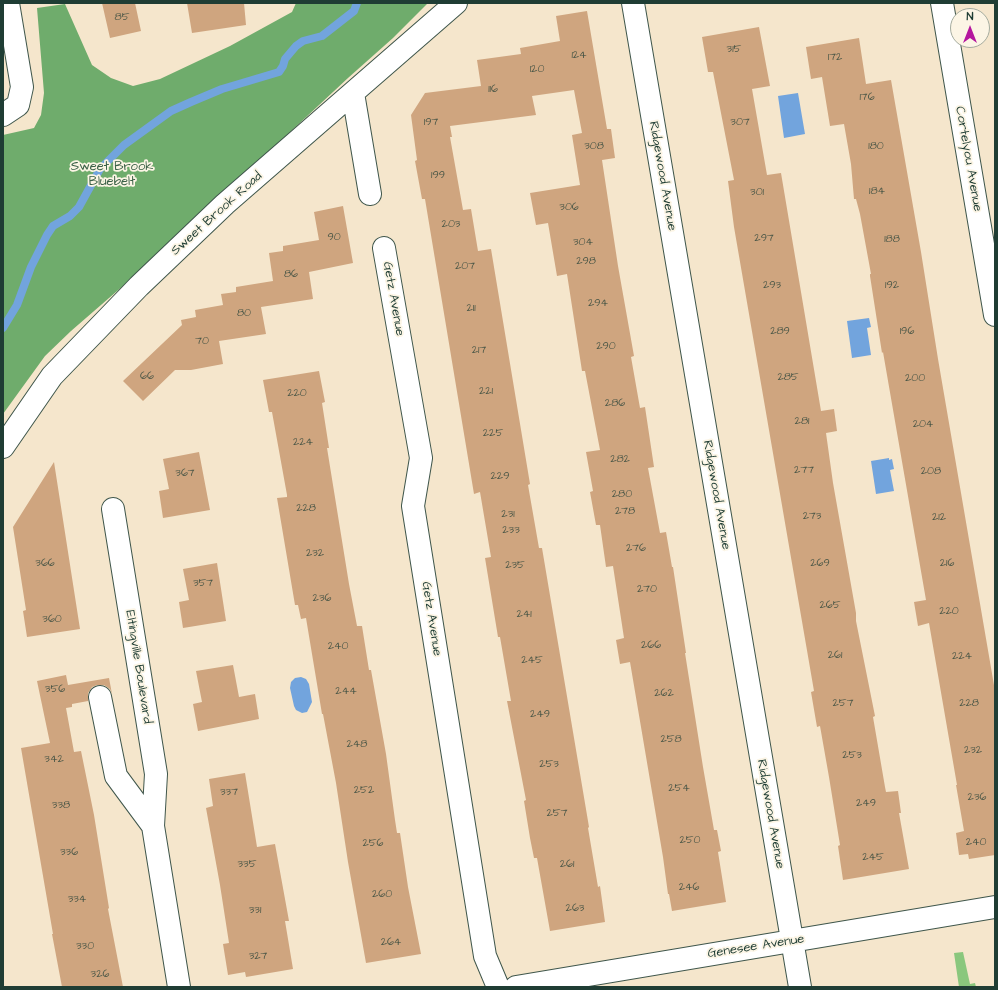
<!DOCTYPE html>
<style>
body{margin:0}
#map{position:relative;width:998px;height:990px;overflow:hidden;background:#f5e6cc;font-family:"Architects Daughter",sans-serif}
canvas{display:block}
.frame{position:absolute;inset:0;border:4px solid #1f3d34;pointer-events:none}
.north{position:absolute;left:950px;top:8px;width:40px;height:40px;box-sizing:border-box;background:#fcf5e5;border:1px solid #a4ab9e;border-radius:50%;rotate:0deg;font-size:11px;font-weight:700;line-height:16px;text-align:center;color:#1f3d34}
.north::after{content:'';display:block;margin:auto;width:14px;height:18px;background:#b5179e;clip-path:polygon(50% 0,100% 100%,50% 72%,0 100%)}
</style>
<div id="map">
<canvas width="998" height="990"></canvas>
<div class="frame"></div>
<div class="north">N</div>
</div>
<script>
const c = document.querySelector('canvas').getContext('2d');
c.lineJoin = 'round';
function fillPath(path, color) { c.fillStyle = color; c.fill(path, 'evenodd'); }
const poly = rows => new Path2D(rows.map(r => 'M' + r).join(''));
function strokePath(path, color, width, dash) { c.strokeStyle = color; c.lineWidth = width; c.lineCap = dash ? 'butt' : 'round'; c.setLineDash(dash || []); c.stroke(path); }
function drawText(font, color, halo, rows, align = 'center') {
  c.font = font + ' "Architects Daughter",sans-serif'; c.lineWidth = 3.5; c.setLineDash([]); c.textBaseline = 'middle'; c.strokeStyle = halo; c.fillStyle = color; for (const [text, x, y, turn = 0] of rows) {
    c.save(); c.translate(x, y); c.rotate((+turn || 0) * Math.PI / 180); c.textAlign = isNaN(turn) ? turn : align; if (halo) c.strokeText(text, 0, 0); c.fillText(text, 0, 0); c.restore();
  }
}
fillPath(poly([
 [963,952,970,984,975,983,976,987,959,987,954,953]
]), '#8ac77d');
fillPath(poly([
 [296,3,428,3,393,38,348,78,154,259,71,331,45,356,3,414,3,135,34,128,41,115,44,93,37,8,65,4,92,65,111,78,133,86,160,79,230,46,292,12]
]), '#6fac6c');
fillPath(poly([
 [798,93,805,134,784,138,778,96],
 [869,318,871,327,867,328,871,355,852,358,847,321],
 [889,458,889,460,892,459,894,469,890,470,894,491,876,494,871,461],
 [301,677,306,679,309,684,312,702,307,712,302,713,296,710,294,706,290,688,291,682,295,678]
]), '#72a4dd');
strokePath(poly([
 [3,328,17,305,31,267,47,235,53,226,70,216,79,207,100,169,124,145,171,111,191,102,222,89,279,72,283,66,285,59,296,46,303,41,322,36,354,11,357,3]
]), '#72a4dd', 8);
fillPath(poly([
 [102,3,135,3,141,31,110,38],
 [187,3,244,3,246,25,192,33],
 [587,11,607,129,611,129,615,158,602,160,618,266,634,356,631,357,640,408,645,407,654,467,648,468,660,533,666,532,672,567,673,567,686,653,685,653,703,767,714,830,717,830,721,851,718,852,726,902,672,911,669,894,668,894,663,857,630,662,620,664,616,640,624,638,613,566,606,567,600,525,596,525,590,492,593,491,586,452,600,450,585,371,582,371,567,274,557,276,548,223,536,225,530,193,580,185,572,135,582,133,574,90,532,96,536,115,450,126,452,137,450,137,463,210,471,209,478,251,491,249,530,484,528,485,539,548,542,548,589,827,588,828,598,887,600,886,605,922,550,931,537,858,534,858,530,838,524,801,526,800,507,701,511,701,500,637,498,637,485,558,491,557,480,492,474,494,425,199,422,199,415,161,417,160,411,115,425,93,481,86,477,60,521,54,520,48,560,41,556,16],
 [759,27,770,86,752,89,767,175,781,173,821,411,834,409,837,431,826,433,833,483,856,613,856,621,875,716,873,717,885,787,886,792,898,791,901,813,899,813,909,869,843,880,838,846,840,845,829,777,820,726,817,727,811,692,814,691,734,227,728,181,734,180,713,72,708,72,702,37],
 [859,38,866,84,891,80,921,252,938,359,995,691,995,855,969,859,968,854,959,855,956,833,964,831,956,785,957,785,929,623,918,626,914,602,926,600,883,352,882,353,870,276,870,274,871,274,860,214,856,199,854,199,851,164,844,124,830,126,822,77,811,79,806,47],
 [343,206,353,263,309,272,313,299,261,307,266,334,219,341,223,364,191,370,175,370,143,401,123,381,182,325,181,320,196,317,195,310,223,305,221,294,236,292,236,287,273,281,269,253,283,251,283,246,319,240,314,212],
 [319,371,325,402,322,403,329,448,327,448,349,584,357,626,362,626,369,670,371,670,386,754,395,820,397,833,400,833,408,887,421,954,366,963,348,862,336,783,323,714,322,714,306,618,301,619,298,605,295,605,277,498,287,497,287,495,272,412,269,412,263,380],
 [199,452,210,510,163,518,159,491,169,489,163,459],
 [54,462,80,629,27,637,23,611,26,610,13,527],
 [217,563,226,621,183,628,179,602,189,600,183,569],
 [233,665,239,697,255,694,259,719,198,731,193,704,202,702,196,671],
 [66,675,68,685,109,678,112,694,110,689,104,685,97,685,92,687,88,693,88,701,72,704,72,707,66,708,74,752,81,751,94,815,109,908,108,909,123,987,62,987,52,934,53,934,21,748,50,743,37,681],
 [245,773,257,847,275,844,289,921,285,921,293,969,246,977,245,972,228,975,223,944,229,943,220,885,206,808,213,806,209,779]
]), '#cfa57f');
const minor = poly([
 [633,3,800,987],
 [942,3,995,315],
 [353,93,370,194],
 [3,115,18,105,22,87,8,3],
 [384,248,421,458,413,506,485,956,498,987],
 [3,447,52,376,139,286,225,204,456,3],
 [113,509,156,774,153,826,179,987],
 [100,697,116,776,153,826],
 [516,987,995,907]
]);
strokePath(minor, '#3f564b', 24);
strokePath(minor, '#fff', 22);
drawText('11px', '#4b5747', null, [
 ["85",122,18],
 ["315",734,50],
 ["124",579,56],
 ["172",835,58],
 ["120",537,70],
 ["116",493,90],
 ["176",867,98],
 ["197",431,123],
 ["307",740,123],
 ["308",594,147],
 ["180",876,147],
 ["199",438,176],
 ["184",877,192],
 ["301",757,193],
 ["306",569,208],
 ["203",451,225],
 ["90",334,238],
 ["297",764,239],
 ["188",892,240],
 ["304",583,243],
 ["298",586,262],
 ["207",465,267],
 ["86",291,275],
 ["293",772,286],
 ["192",892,286],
 ["294",598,304],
 ["211",471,309],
 ["80",244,314],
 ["289",780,332],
 ["196",907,332],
 ["70",202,342],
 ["290",606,347],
 ["217",479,351],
 ["66",147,377],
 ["285",788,378],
 ["200",915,379],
 ["221",486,392],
 ["220",297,394],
 ["286",615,404],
 ["281",802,422],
 ["204",923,425],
 ["225",493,434],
 ["224",303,443],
 ["282",620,460],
 ["277",804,471],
 ["208",931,472],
 ["367",185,474],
 ["229",500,477],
 ["280",622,495],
 ["228",306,509],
 ["278",625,512],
 ["231",508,515],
 ["273",812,517],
 ["212",939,518],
 ["233",511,531],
 ["276",636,549],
 ["232",315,554],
 ["366",45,564],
 ["269",820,564],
 ["216",947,564],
 ["235",515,566],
 ["357",203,584],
 ["270",647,590],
 ["236",322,599],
 ["265",830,606],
 ["220",949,612],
 ["241",524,615],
 ["360",52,620],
 ["266",651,646],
 ["240",338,647],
 ["261",835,656],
 ["224",962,657],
 ["245",532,661],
 ["356",55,690],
 ["244",346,692],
 ["262",664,694],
 ["257",843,704],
 ["228",969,704],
 ["249",540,715],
 ["258",671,740],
 ["248",357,745],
 ["232",973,751],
 ["253",852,756],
 ["342",54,760],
 ["253",549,765],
 ["254",679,789],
 ["252",364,791],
 ["337",229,793],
 ["236",977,798],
 ["249",866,804],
 ["338",61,806],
 ["257",557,814],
 ["250",690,841],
 ["240",976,843],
 ["256",373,844],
 ["336",69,853],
 ["245",873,858],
 ["335",247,865],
 ["261",567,865],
 ["246",689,888],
 ["260",382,895],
 ["334",77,900],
 ["263",575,909],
 ["331",255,911],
 ["264",391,943],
 ["330",85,947],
 ["327",258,957],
 ["326",100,975]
]);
drawText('13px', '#1f3d34', '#fcf5e5', [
 ["Cortelyou Avenue",968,159,80],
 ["Ridgewood Avenue",662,176,80],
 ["Sweet Brook Road",217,214,-42],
 ["Getz Avenue",393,299,80],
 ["Ridgewood Avenue",716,495,80],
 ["Getz Avenue",431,619,81],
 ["Eltingville Boulevard",138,667,81],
 ["Ridgewood Avenue",770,814,80],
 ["Genesee Avenue",756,947,-9]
]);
drawText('13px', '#3a6046', '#fcf5e5', [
 ["Sweet Brook",112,167],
 ["Bluebelt",112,182]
]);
</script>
